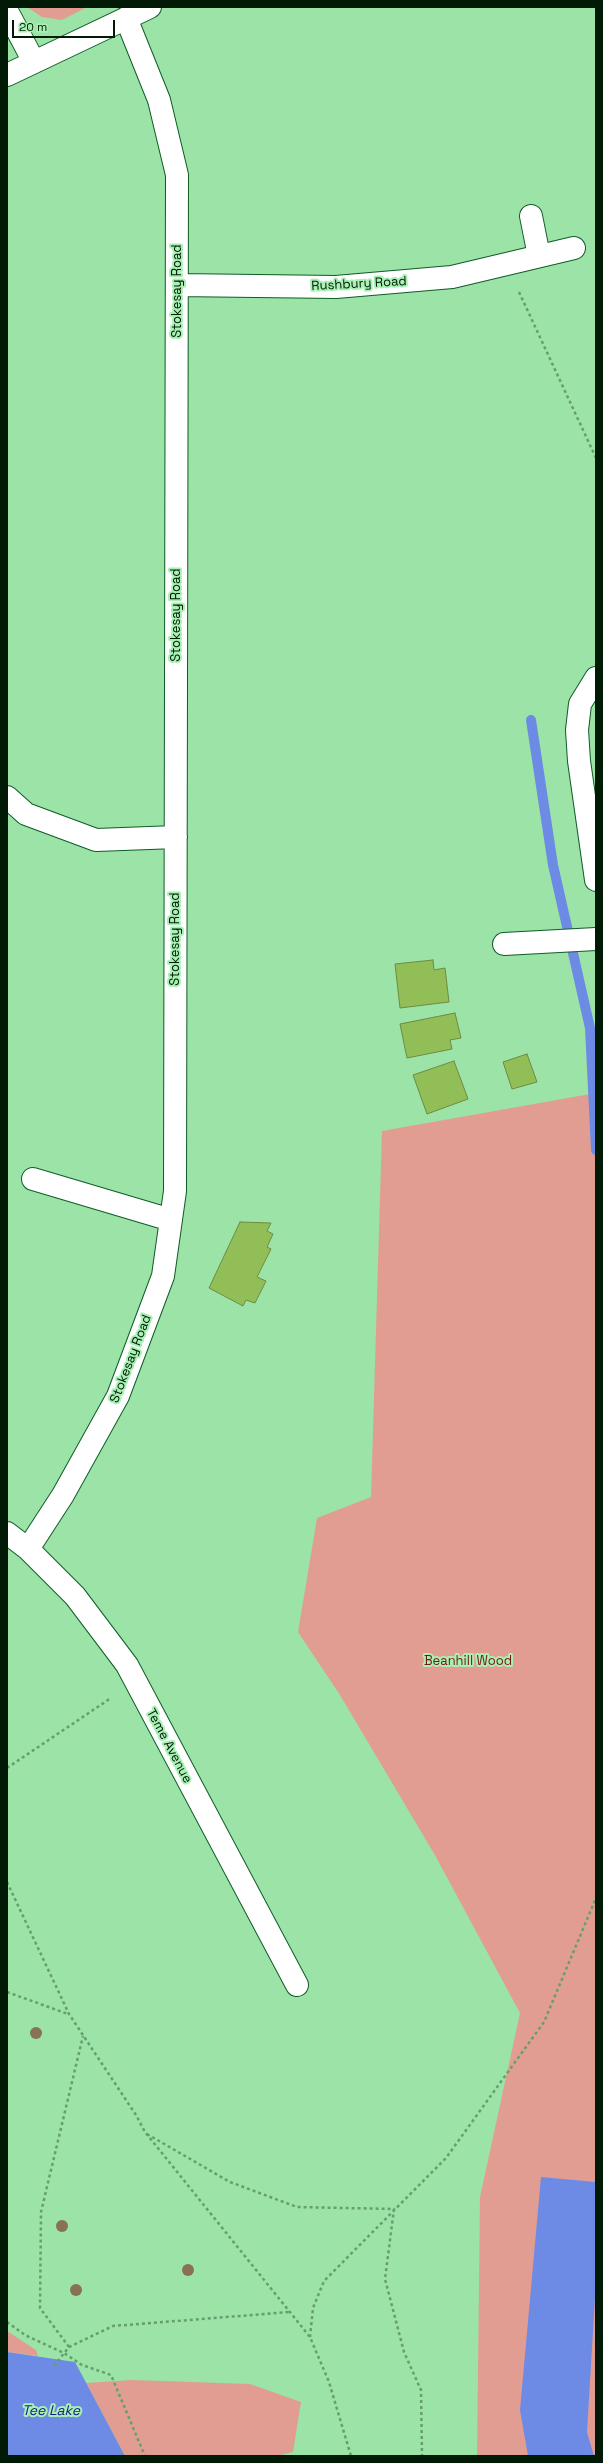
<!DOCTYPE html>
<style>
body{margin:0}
#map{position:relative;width:603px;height:2463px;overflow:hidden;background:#9be3a7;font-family:"Space Grotesk",sans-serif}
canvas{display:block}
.frame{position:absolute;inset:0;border:8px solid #001a05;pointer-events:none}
.scale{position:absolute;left:12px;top:20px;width:103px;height:18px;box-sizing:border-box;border:2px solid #001a05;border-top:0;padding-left:5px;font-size:12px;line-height:14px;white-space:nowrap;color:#001a05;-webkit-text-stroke:3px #a8f0b4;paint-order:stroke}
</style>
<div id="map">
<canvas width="603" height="2463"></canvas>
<div class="frame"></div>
<div class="scale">20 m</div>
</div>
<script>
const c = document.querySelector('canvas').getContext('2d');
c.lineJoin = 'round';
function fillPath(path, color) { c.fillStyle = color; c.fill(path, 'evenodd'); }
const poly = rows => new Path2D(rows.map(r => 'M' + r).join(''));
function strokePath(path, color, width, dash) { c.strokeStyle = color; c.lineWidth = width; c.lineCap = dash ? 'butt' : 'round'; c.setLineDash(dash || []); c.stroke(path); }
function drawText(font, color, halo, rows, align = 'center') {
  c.font = font + ' "Space Grotesk",sans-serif'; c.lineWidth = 4; c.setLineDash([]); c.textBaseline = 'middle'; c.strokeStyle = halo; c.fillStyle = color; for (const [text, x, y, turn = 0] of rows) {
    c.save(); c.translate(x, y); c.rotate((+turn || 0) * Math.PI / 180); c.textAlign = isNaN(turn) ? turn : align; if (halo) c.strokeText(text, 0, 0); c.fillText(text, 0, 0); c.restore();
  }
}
fillPath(poly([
 [27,7,87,7,62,20,42,17],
 [596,1093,596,2456,477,2456,480,2197,520,2013,436,1857,340,1695,298,1632,317,1518,371,1497,382,1131],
 [7,2331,36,2350,38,2356,7,2352],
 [132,2380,250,2384,301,2402,293,2452,277,2456,125,2456,86,2383]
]), '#e29d93');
fillPath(poly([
 [541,2177,596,2182,596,2281,587,2432,594,2456,528,2456,520,2410],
 [7,2352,75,2362,125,2456,7,2456]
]), '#6d8be5');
strokePath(poly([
 [531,720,553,865,590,1028,596,1150]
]), '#6d8be5', 10);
const building = poly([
 [433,960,434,970,445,968,449,1002,400,1008,395,964,433,960],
 [455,1013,461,1038,450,1040,452,1049,407,1058,400,1024,455,1013],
 [527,1054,537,1082,512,1089,503,1062,527,1054],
 [454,1061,468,1099,427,1114,413,1075,454,1061],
 [240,1222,271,1223,267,1231,273,1234,267,1247,271,1249,257,1277,266,1281,255,1303,246,1300,243,1306,209,1288,240,1222]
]);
fillPath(building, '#92be58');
strokePath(building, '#6b8c41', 1);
const minor = poly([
 [7,11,34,62],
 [7,75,150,7],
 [531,216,539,256],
 [177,285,336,287,452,277,574,248],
 [596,678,580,704,577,730,579,761,596,880],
 [7,797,26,814,96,840,176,837],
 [504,944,596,939],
 [33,1179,171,1220],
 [7,1533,28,1549,75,1596,127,1665,297,1985],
 [28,1549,63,1495,118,1396,163,1276,175,1191,177,175,159,100,126,18]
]);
strokePath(minor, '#0f5c27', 24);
strokePath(poly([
 [519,292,596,458],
 [7,1768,111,1698],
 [7,1882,69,2014,136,2115,145,2132,310,2337,329,2382,351,2456],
 [7,1992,68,2014],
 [147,2134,230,2182,297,2207,394,2209,385,2279,404,2352,421,2390,422,2456],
 [7,2322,25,2335,64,2353,82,2365,111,2375,145,2456],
 [310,2337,313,2308,324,2281,446,2158,544,2022,596,1898],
 [69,2347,40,2308,41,2212,83,2036],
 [54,2366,69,2347,113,2326,290,2312]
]), '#669e6f', 2.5, [3, 3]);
strokePath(minor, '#fff', 22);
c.fillStyle = '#887254';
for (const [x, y] of [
 [36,2033],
 [62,2226],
 [188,2270],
 [76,2290]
]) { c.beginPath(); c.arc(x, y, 6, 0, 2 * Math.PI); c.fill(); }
drawText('13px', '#001a05', '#a8f0b4', [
 ["Rushbury Road",359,284,-3],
 ["Stokesay Road",177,291,-90],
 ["Stokesay Road",176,615,-90],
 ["Stokesay Road",175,939,-90],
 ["Stokesay Road",131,1359,-69],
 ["Teme Avenue",169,1746,62]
]);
drawText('13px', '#791510', '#a8f0b4', [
 ["Beanhill Wood",468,1661]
]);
drawText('italic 14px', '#162189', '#a8f0b4', [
 ["Tee Lake",51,2411]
]);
</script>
